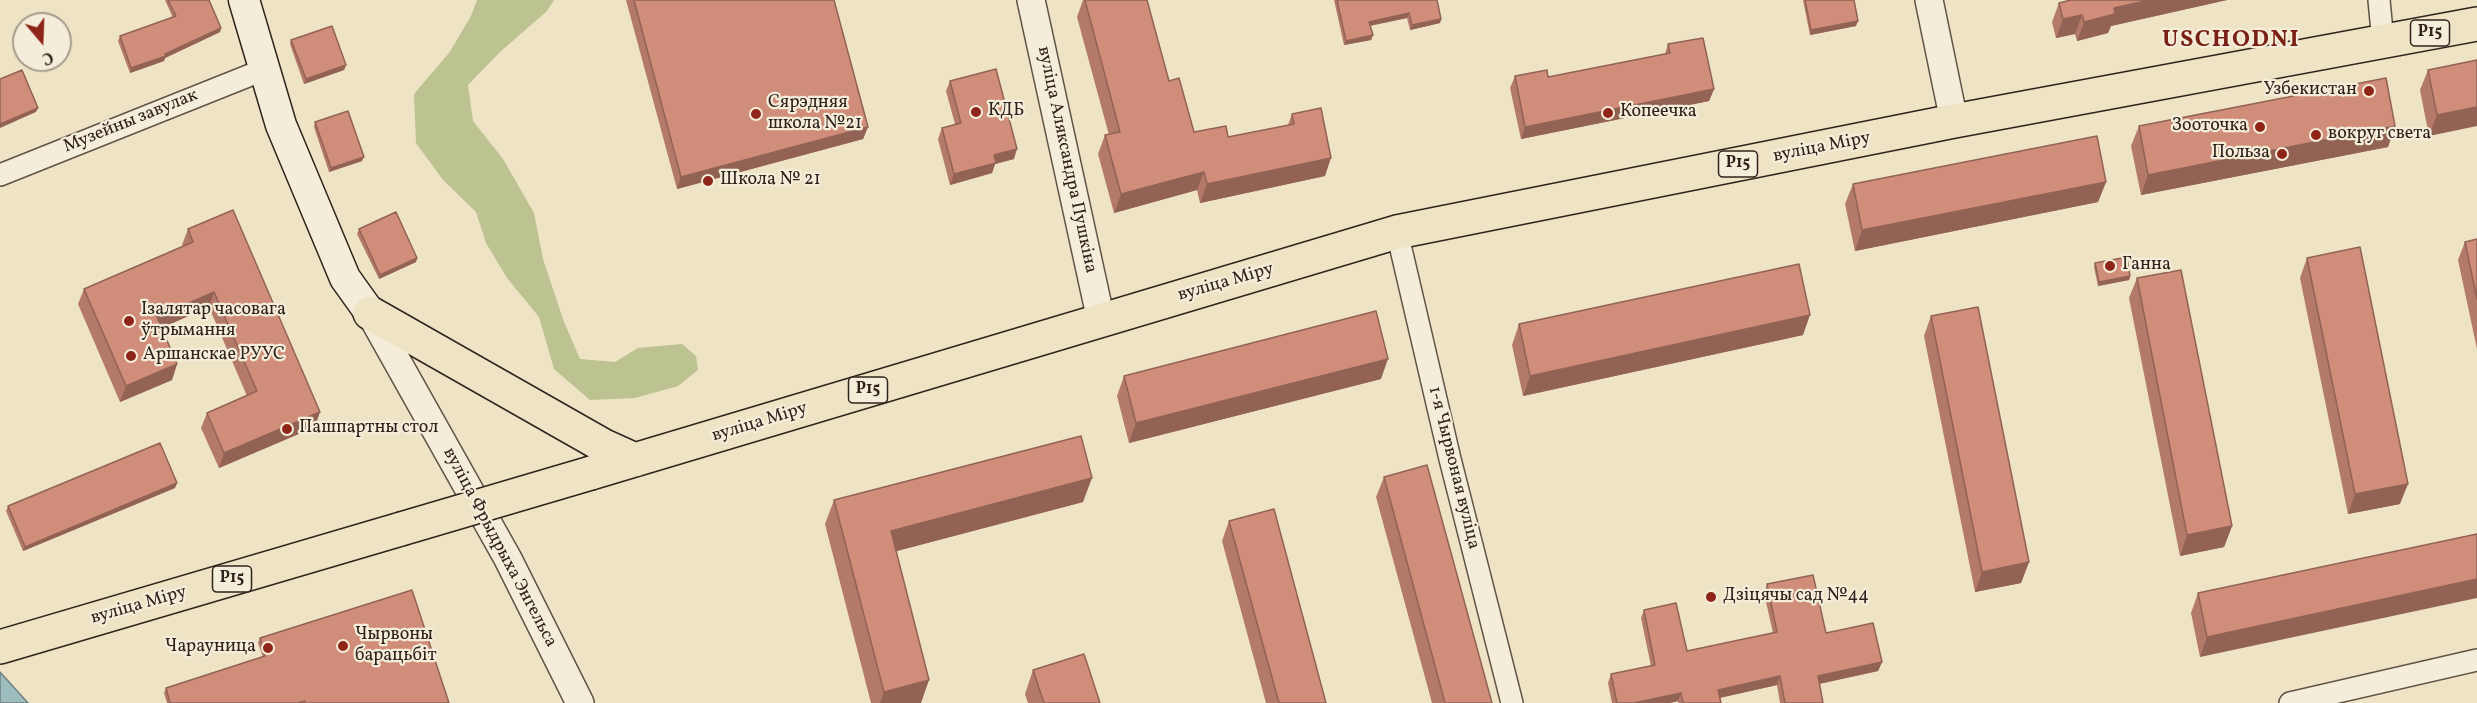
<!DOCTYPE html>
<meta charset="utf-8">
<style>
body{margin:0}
#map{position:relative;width:2477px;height:703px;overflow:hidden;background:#eee3c4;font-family:Vollkorn,serif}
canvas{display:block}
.north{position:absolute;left:12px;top:12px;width:60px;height:60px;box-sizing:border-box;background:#f4edd9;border:2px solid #a69c8e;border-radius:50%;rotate:161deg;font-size:16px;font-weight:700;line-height:24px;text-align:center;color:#30231d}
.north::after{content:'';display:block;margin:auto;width:21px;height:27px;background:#8f2418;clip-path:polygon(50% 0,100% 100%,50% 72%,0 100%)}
</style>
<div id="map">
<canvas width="2477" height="703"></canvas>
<div class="north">С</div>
</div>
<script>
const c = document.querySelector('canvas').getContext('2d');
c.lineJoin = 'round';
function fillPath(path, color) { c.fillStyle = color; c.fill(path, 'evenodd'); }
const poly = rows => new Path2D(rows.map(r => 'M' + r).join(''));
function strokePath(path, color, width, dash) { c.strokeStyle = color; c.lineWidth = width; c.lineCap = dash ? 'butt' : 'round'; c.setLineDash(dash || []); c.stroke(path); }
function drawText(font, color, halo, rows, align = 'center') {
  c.font = font + ' Vollkorn,serif'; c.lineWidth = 4.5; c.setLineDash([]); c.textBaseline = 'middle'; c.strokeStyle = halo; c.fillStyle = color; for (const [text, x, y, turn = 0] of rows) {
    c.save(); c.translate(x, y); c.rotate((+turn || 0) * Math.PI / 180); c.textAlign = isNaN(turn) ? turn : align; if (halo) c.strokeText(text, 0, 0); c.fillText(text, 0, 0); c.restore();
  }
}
fillPath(poly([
 [477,0,554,0,547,11,500,52,468,85,473,121,503,159,534,213,543,259,564,322,580,359,615,362,638,348,682,344,696,356,698,370,678,386,635,398,590,400,554,369,539,317,507,278,486,243,476,212,443,180,416,143,414,94,449,53,471,16]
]), '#bcc391');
const water = poly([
 [0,672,28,703,0,703,0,672]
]);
fillPath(water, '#9cbcbd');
strokePath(water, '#717f7d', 1.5);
const minor = poly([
 [2379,0,2383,42],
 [0,175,263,70],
 [1397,232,1450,459,1512,703],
 [2290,703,2477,660]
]);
const tertiary = poly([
 [1031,0,1101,320],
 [1929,0,1954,121],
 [370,313,508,559,580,703]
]);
const secondary = poly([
 [244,0,281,125,345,278,370,313]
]);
const primary = poly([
 [370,313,604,446,635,460],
 [591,473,1397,232,1954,121,2477,24],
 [0,647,401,529]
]);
strokePath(minor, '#605347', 24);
strokePath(tertiary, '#605347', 30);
strokePath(secondary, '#30231d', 33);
strokePath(primary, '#30231d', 36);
strokePath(minor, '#f4edd9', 21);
strokePath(tertiary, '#f4edd9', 27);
strokePath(secondary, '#f4edd9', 30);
strokePath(primary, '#eee3c4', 33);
const primaryBridge = poly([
 [401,529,591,473]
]);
strokePath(primaryBridge, '#30231d', 36, []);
strokePath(primaryBridge, '#eee3c4', 33);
fillPath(poly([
 [165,0,209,0,221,28,220,32,165,58,164,61,130,73,118,41,120,36,173,18],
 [626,0,834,0,868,127,863,139,677,189],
 [1083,0,1147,0,1169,81,1194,132,1228,137,1288,125,1292,114,1325,176,1200,203,1197,190,1114,213,1098,154,1105,135,1109,135,1077,17],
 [1334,0,1437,0,1441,19,1440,23,1410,30,1407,18,1370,26,1373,35,1371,40,1344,45],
 [1803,0,1854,0,1856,26,1810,35],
 [2071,0,2227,0,2111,26,2108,33,2077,41,2075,34,2056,38,2052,22,2059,3],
 [291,40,346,65,344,70,304,84,290,44],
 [1668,44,1714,89,1709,101,1521,139,1510,88,1515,76,1548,77,1665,54],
 [2477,60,2429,136,2420,90,2428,70],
 [950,81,1014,159,995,164,992,173,950,185,938,139,942,128,955,124,946,91],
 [315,122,362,161,329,172,314,127],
 [2139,126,2395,126,2388,147,2141,195,2131,146],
 [2106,182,2098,202,1855,251,1845,204,1853,184],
 [188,229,315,427,219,468,201,428,207,413,247,396,209,307,162,328,177,364,172,380,120,402,78,304,84,289,183,246,182,245],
 [359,229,417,258,416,262,379,279,357,234],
 [2477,239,2477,349,2458,260,2465,242],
 [2307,258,2400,504,2348,514,2300,278],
 [2095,263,2130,276,2129,280,2098,286,2094,267],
 [2137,278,2232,526,2224,547,2180,556,2129,298],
 [1931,316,2029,562,2021,583,1975,592,1924,336],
 [1519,324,1803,335,1523,396,1512,345],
 [1124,376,1381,379,1129,443,1117,396],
 [1384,477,1492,703,1432,703,1376,497],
 [175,488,23,551,6,511,8,506],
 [834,500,1083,502,896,551,921,703,871,703,825,524],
 [1229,521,1326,703,1266,703,1222,541],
 [2477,534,2200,657,2191,613,2198,593],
 [1767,584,1826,633,1882,662,1878,671,1819,684,1823,703,1780,703,1777,685,1719,698,1721,703,1678,703,1678,701,1670,703,1612,703,1608,683,1611,674,1651,666,1641,618,1644,610,1687,651,1773,633,1764,593],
 [260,638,449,703,167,703,164,693,166,688,263,657,258,643],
 [1033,670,1100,703,1028,703,1025,694]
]), '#b37969');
fillPath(poly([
 [2149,0,2227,0,2111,26,2108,33,2077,41,2084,22,2114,8],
 [1409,13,1407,18,1368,26,1369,22],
 [2082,15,2075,34,2056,38,2063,19],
 [1441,19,1440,23,1410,30,1412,25],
 [1858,21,1856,26,1810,35,1811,30],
 [221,28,220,32,165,58,164,61,130,73,131,68],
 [1373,35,1371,40,1344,45,1346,41],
 [346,65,344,70,304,84,306,79],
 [1714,89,1709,101,1521,139,1525,127],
 [2477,107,2477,126,2429,136,2437,115],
 [38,108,36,112,0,128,0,124],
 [2395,126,2388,147,2141,195,2148,175],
 [868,127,863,139,677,189,681,177],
 [1017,149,1014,159,995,164,992,173,950,185,954,174,994,155],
 [364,157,362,161,329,172,331,168],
 [1331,158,1325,176,1200,203,1207,184],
 [1204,172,1197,190,1114,213,1121,194],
 [2106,182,2098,202,1855,251,1862,230],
 [417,258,416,262,379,279,380,275],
 [2130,276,2129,280,2098,286,2099,282],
 [214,292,209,307,151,332,157,317],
 [1810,315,1803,335,1523,396,1530,376],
 [1388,359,1381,379,1129,443,1136,423],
 [177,364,172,380,120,402,126,386],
 [320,412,315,427,219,468,224,453],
 [1092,478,1083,502,882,555,891,531],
 [177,483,175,488,23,551,25,547],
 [2408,484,2400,504,2348,514,2355,494],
 [2232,526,2224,547,2180,556,2187,535],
 [2029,562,2021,583,1975,592,1982,572],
 [2477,579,2477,598,2200,657,2207,637],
 [1882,662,1878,671,1814,685,1818,676],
 [1780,676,1777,685,1715,699,1718,690],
 [929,680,921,703,880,703,884,692],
 [1681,693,1678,701,1670,703,1634,703]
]), '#926355');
const building = poly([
 [168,0,209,0,221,28,165,54,166,56,131,68,120,36,176,16,168,0],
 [634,0,834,0,868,127,681,177,634,0],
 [1085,0,1147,0,1169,81,1179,78,1194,132,1226,126,1228,137,1294,124,1292,114,1321,108,1331,158,1207,184,1204,172,1121,194,1105,135,1120,132,1085,0],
 [1337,0,1437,0,1441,19,1412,25,1409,13,1369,22,1373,35,1346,41,1337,0],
 [1805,0,1854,0,1858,21,1811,30,1805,0],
 [2071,0,2149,0,2114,8,2115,14,2084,22,2082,15,2063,19,2059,3,2071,0],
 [332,26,346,65,306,79,291,40,332,26],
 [1703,38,1714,89,1525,127,1515,76,1547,70,1548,77,1670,53,1668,44,1703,38],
 [2477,60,2477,107,2437,115,2428,70,2477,60],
 [996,69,1017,149,994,155,996,163,954,174,942,128,961,123,950,81,996,69],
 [22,70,38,108,0,124,0,79,22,70],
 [2386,78,2395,126,2148,175,2139,126,2386,78],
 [348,111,364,157,331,168,315,122,348,111],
 [2097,136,2106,182,1862,230,1853,184,2097,136],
 [233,210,320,412,224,453,207,413,257,391,214,292,157,317,177,364,126,386,84,289,193,242,188,229,233,210],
 [396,212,417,258,380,275,359,229,396,212],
 [2477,239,2477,299,2465,242,2477,239],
 [2360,247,2408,484,2355,494,2307,258,2360,247],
 [2127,257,2130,276,2099,282,2095,263,2127,257],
 [1799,264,1810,315,1530,376,1519,324,1799,264],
 [2181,270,2232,526,2187,535,2137,278,2181,270],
 [1978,307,2029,562,1982,572,1931,316,1978,307],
 [1376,311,1388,359,1136,423,1124,376,1376,311],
 [1081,436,1092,478,891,531,929,680,884,692,834,500,1081,436],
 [160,443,177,483,25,547,8,506,160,443],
 [1427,465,1492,703,1445,703,1384,477,1427,465],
 [1274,509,1326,703,1279,703,1229,521,1274,509],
 [2477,534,2477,579,2207,637,2198,593,2477,534],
 [1813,575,1826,633,1873,623,1882,662,1818,676,1823,703,1785,703,1780,676,1718,690,1721,703,1683,703,1681,693,1634,703,1617,703,1611,674,1655,665,1644,610,1676,603,1687,651,1777,632,1767,584,1813,575],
 [412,590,449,703,305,703,305,701,297,703,170,703,166,688,265,656,260,638,412,590],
 [1084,654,1100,703,1044,703,1033,670,1084,654]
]);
fillPath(building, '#d08d7a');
strokePath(building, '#926355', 1.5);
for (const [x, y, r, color] of [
 [2369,91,6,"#8f2418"],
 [976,112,6,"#8f2418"],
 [1608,113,6,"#8f2418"],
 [756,114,6,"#8f2418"],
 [2260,127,6,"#8f2418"],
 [2316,135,6,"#8f2418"],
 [2282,154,6,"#8f2418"],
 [708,181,6,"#8f2418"],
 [2110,266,6,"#8f2418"],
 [129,321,6,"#8f2418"],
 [131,356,6,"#8f2418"],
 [287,429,6,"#8f2418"],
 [1711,597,6,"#8f2418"],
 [343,646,6,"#8f2418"],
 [268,648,6,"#8f2418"]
]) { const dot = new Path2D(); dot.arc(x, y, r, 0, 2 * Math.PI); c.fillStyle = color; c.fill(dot); strokePath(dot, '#f4edd9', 2); }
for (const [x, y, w] of [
 [2430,33,39],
 [1738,164,39],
 [868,390,39],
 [232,579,39]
]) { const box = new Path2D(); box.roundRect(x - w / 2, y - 13, w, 26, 4.5); c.fillStyle = '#f4edd9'; c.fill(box); strokePath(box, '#30231d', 1.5); }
drawText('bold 16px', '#30231d', null, [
 ["Р15",2430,33],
 ["Р15",1738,164],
 ["Р15",868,390],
 ["Р15",232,579]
]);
drawText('18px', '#30231d', '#f4edd9', [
 ["Узбекистан",2357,91,"right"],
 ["Сярэдняя",768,104],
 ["школа №21",768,125],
 ["КДБ",988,112],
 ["Копеечка",1620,113],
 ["Зооточка",2248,127,"right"],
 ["вокруг света",2328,135],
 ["Польза",2270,154,"right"],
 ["Школа № 21",720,181],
 ["Ганна",2122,266],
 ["Ізалятар часовага",141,311],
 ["ўтрымання",141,332],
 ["Аршанскае РУУС",143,356],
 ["Пашпартны стол",299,429],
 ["Дзіцячы сад №44",1723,597],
 ["Чырвоны",355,636],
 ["барацьбіт",355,657],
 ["Чарауница",256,648,"right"]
], 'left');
drawText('18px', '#30231d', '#f4edd9', [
 ["Музейны завулак",131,122,-22],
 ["вуліца Міру",1822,148,-11],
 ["вуліца Аляксандра Пушкіна",1066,160,78],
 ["вуліца Міру",1226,283,-16],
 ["вуліца Міру",760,423,-17],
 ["1-я Чырвоная вуліца",1453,468,76],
 ["вуліца Фрыдрыха Энгельса",499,548,62],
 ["вуліца Міру",139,606,-16]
]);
c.letterSpacing = '1.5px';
drawText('bold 24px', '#7a1f14', '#f4edd9', [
 ["USCHODNI",2231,42]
]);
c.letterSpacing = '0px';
</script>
